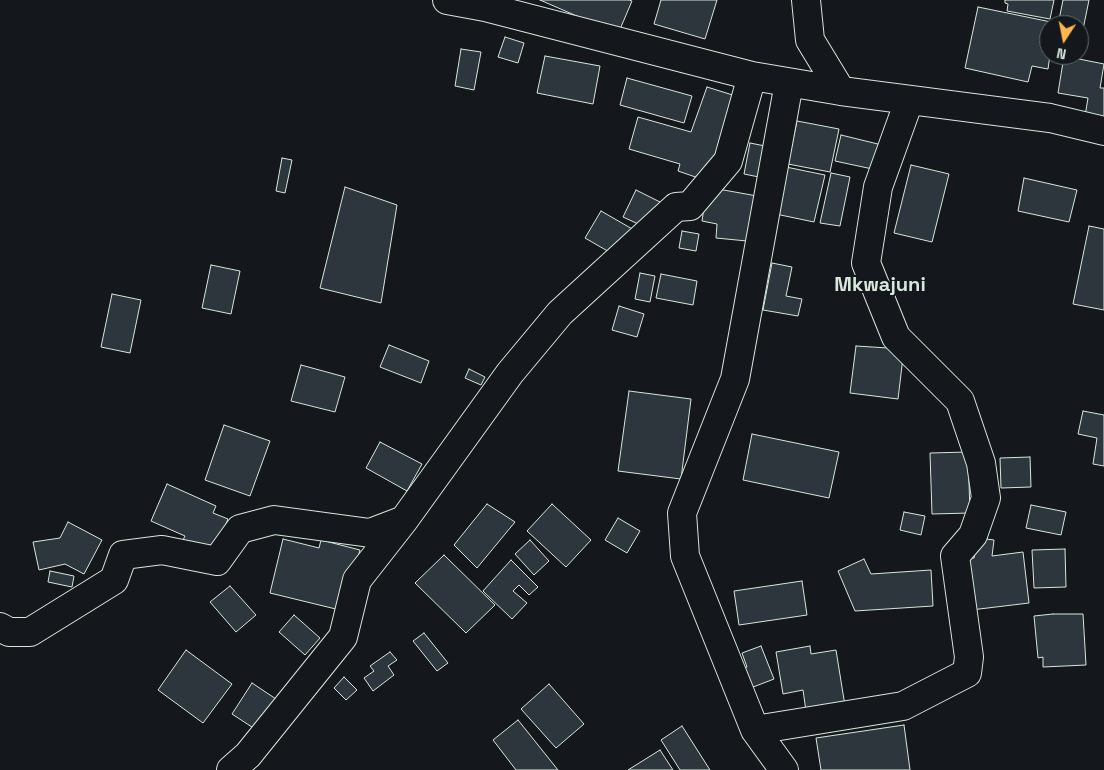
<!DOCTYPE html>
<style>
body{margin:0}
#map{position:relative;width:1104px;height:770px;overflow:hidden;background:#14181c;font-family:"Space Grotesk",sans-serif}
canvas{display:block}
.north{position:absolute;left:1039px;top:15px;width:50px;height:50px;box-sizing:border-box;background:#14181c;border:1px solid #626a69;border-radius:50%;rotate:191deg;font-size:14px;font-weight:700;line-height:20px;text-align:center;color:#d8e6dc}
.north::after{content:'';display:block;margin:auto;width:18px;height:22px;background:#ffb74d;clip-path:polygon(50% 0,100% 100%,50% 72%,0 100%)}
</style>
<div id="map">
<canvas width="1104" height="770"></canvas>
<div class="north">N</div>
</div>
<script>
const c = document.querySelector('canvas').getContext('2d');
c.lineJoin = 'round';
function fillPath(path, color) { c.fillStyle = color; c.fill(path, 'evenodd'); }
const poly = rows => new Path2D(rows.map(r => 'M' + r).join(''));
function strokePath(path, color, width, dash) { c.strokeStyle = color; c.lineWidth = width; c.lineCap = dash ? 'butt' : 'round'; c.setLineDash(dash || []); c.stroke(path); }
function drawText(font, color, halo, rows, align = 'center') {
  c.font = font + ' "Space Grotesk",sans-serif'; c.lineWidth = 4; c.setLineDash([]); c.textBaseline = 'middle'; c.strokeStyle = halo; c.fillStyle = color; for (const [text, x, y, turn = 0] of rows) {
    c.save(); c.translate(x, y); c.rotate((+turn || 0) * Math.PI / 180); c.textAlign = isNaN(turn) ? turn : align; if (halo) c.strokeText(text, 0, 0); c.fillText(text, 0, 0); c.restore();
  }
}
const building = poly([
 [540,0,629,0,632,1,618,34,540,0],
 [661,0,717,0,705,39,654,24,661,0],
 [1005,0,1054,0,1050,19,1007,11,1008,4,1005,3,1005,0],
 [1063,0,1089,0,1079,49,1079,25,1058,25,1063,0],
 [978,7,1056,23,1056,25,1049,25,1049,55,1050,55,1048,69,1032,66,1028,82,965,68,978,7],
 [505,37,524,43,518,63,498,57,505,37],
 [461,49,481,52,474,90,455,86,461,49],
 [545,56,600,66,593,104,537,93,545,56],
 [1064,56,1104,64,1100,88,1104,88,1104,125,1084,122,1088,98,1058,93,1064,56],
 [627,78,692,96,684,123,620,105,627,78],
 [707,87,739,97,710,182,678,171,680,164,629,149,638,117,691,132,707,87],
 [797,121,839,129,830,172,788,164,797,121],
 [841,135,882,145,877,170,835,161,841,135],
 [750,143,765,146,759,177,744,174,750,143],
 [282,158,292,160,285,193,276,191,282,158],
 [911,165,949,174,932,242,894,233,911,165],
 [781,166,825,175,814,222,771,213,781,166],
 [831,173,850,177,840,226,820,223,831,173],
 [1024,178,1077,190,1069,222,1018,211,1024,178],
 [345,187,397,205,381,303,320,288,345,187],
 [707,187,757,196,752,230,748,229,747,241,716,238,717,224,702,221,707,187],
 [636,190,660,202,647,228,623,217,636,190],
 [601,211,634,230,618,257,585,238,601,211],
 [1089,226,1104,229,1104,310,1073,304,1089,226],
 [682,231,699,234,696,251,679,248,682,231],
 [772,263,792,267,786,296,802,299,798,316,763,310,772,263],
 [211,265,240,271,231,314,202,308,211,265],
 [640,273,655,276,650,302,635,299,640,273],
 [661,274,697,281,693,305,656,298,661,274],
 [112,294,141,300,130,353,101,347,112,294],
 [619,306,644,314,637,337,612,330,619,306],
 [389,345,429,361,421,383,380,367,389,345],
 [856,346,904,349,898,399,850,393,856,346],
 [301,365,345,377,335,412,291,401,301,365],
 [469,369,485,377,481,385,465,378,469,369],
 [629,391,691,399,681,479,618,471,629,391],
 [1083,411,1104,415,1104,466,1093,464,1097,438,1078,434,1083,411],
 [224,425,270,441,250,496,205,480,224,425],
 [752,434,839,452,829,498,743,480,752,434],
 [380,442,422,464,407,491,366,468,380,442],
 [968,452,970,513,932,514,930,453,968,452],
 [1030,457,1031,487,1001,488,1000,458,1030,457],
 [167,484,216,506,213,513,228,519,213,555,182,542,185,536,151,521,167,484],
 [487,504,515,522,477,568,454,545,487,504],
 [552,504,591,540,566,567,527,531,552,504],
 [1031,505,1066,512,1061,535,1026,528,1031,505],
 [904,512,925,516,921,535,900,530,904,512],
 [618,518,640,531,627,553,605,540,618,518],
 [68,522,102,540,84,574,65,564,39,570,33,542,60,538,68,522],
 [978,538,994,540,992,556,1023,552,1029,603,971,610,965,559,974,558,978,538],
 [283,539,319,548,321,540,360,550,344,611,270,593,283,539],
 [530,540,549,561,534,575,515,554,530,540],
 [1065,549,1066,587,1034,588,1032,550,1065,549],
 [444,555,495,605,466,633,415,583,444,555],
 [864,559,871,574,931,570,933,606,855,611,838,571,864,559],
 [511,560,538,587,529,595,519,585,513,591,527,603,512,619,483,591,511,560],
 [50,571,74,576,72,587,48,582,50,571],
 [802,581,807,615,739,625,734,591,802,581],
 [230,586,256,615,236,632,210,602,230,586],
 [1053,614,1083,614,1086,665,1043,667,1043,657,1038,658,1034,616,1053,614],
 [294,615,320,638,305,655,279,632,294,615],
 [424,633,448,663,437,671,413,641,424,633],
 [761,646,774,679,748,689,741,670,747,667,742,653,761,646],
 [810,646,811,654,836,650,845,706,806,711,803,690,783,694,776,652,810,646],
 [186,650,232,684,203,723,158,690,186,650],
 [390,652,397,660,388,666,394,675,373,691,364,678,374,671,370,666,390,652],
 [344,677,357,690,346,700,334,688,344,677],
 [252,683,279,701,258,731,232,714,252,683],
 [549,684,584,724,556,748,521,709,549,684],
 [518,720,558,770,516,770,493,740,518,720],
 [904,725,910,770,821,770,816,738,904,725],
 [682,726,710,770,680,770,661,740,682,726],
 [660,750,673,770,628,770,660,750]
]);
fillPath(building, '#2c363c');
strokePath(building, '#d8e6dc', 1);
const minor = poly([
 [447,0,485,7,752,76,841,91],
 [806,0,810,40,841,91,1050,118,1104,131],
 [0,627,9,632,30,632,114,580,123,555,162,550,217,561,240,529,274,520,370,533,404,520],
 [755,730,903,706,967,673,969,657,955,556,973,535,986,498,981,463,960,401,896,337,866,263,878,187,909,101],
 [231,770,248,755,343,637,357,580,404,520,510,373,560,313,676,207,690,206,728,161,752,76],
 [784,770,755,730,685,556,682,513,735,379,789,83]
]);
strokePath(minor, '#d8e6dc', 30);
strokePath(minor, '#14181c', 28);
drawText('bold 20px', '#d8e6dc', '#14181c', [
 ["Mkwajuni",880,286]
]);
</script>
